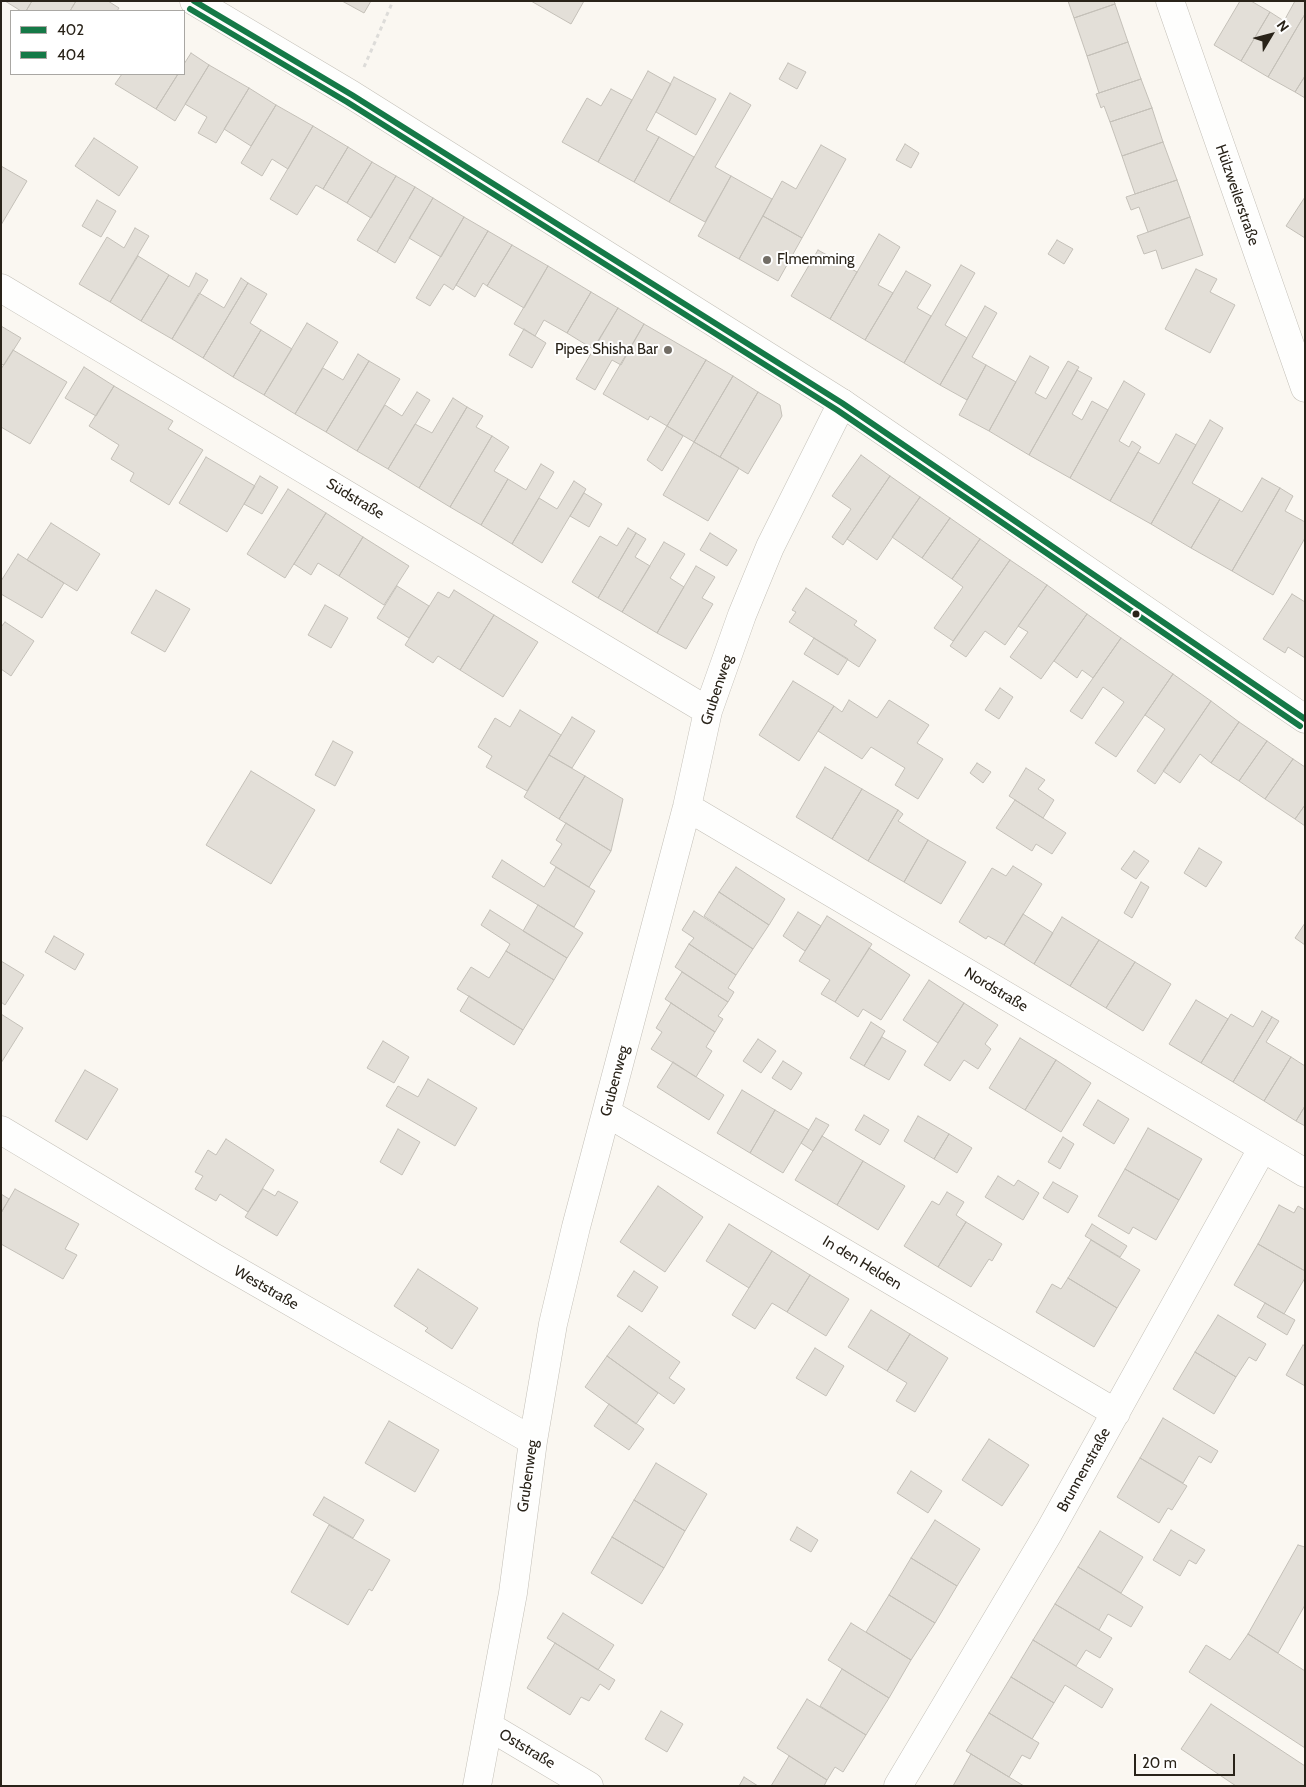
<!DOCTYPE html>
<meta charset="utf-8">
<style>
body{margin:0}
#map{position:relative;width:1306px;height:1787px;overflow:hidden;background:#faf7f1;font-family:Cabin,sans-serif}
canvas{display:block}
.frame{position:absolute;inset:0;border:2px solid #292319;pointer-events:none}
.legend{position:absolute;left:10px;top:10px;width:175px;height:65px;box-sizing:border-box;background:#fff;border:1px solid #a9a7a3;margin:0;padding:6px 9px;list-style:none;font-size:15px;color:#292319}
.legend li{display:flex;align-items:center;gap:10px;height:25px}
.legend b{width:25px;border:1px solid #a9a7a3}
.north{position:absolute;left:1246px;top:10px;width:50px;height:50px;-webkit-text-stroke:4px #fff;paint-order:stroke;rotate:53deg;font-size:14px;font-weight:700;line-height:20px;text-align:center;color:#292319}
.north::after{content:'';display:block;margin:auto;width:18px;height:22px;background:#292319;clip-path:polygon(50% 0,100% 100%,50% 72%,0 100%)}
.scale{position:absolute;left:1134px;top:1754px;width:101px;height:22px;box-sizing:border-box;border:2px solid #292319;border-top:0;padding-left:6px;font-size:15px;line-height:18px;white-space:nowrap;color:#292319;-webkit-text-stroke:4px #fff;paint-order:stroke}
</style>
<div id="map">
<canvas width="1306" height="1787"></canvas>
<div class="frame"></div>
<ul class="legend">
<li><b style="height:6px;background:#157947"></b>402</li>
<li><b style="height:6px;background:#157947"></b>404</li>
</ul>
<div class="north">N</div>
<div class="scale">20 m</div>
</div>
<script>
const c = document.querySelector('canvas').getContext('2d');
c.lineJoin = 'round';
function fillPath(path, color) { c.fillStyle = color; c.fill(path, 'evenodd'); }
const poly = rows => new Path2D(rows.map(r => 'M' + r).join(''));
function strokePath(path, color, width, dash) { c.strokeStyle = color; c.lineWidth = width; c.lineCap = dash ? 'butt' : 'round'; c.setLineDash(dash || []); c.stroke(path); }
function drawText(font, color, halo, rows, align = 'center') {
  c.font = font + ' Cabin,sans-serif'; c.lineWidth = 4; c.setLineDash([]); c.textBaseline = 'middle'; c.strokeStyle = halo; c.fillStyle = color; for (const [text, x, y, turn = 0] of rows) {
    c.save(); c.translate(x, y); c.rotate((+turn || 0) * Math.PI / 180); c.textAlign = isNaN(turn) ? turn : align; if (halo) c.strokeText(text, 0, 0); c.fillText(text, 0, 0); c.restore();
  }
}
const building = poly([
 [5,1,32,1,26,11,21,11,5,1],
 [32,1,76,1,70,11,26,11,32,1],
 [76,1,108,1,119,8,117,11,70,11,76,1],
 [342,1,371,1,364,13,342,1],
 [531,1,584,1,571,24,531,1],
 [1068,1,1114,1,1115,4,1074,18,1068,1],
 [1240,1,1251,1,1270,12,1241,61,1214,45,1240,1],
 [1295,1,1305,1,1305,14,1268,77,1241,61,1270,12,1284,21,1295,1],
 [1115,4,1128,42,1087,56,1074,18,1115,4],
 [1305,14,1305,76,1295,92,1268,77,1305,14],
 [1128,42,1141,79,1099,93,1087,56,1128,42],
 [191,53,209,65,175,121,156,109,178,74,184,74,184,64,191,53],
 [788,63,806,72,797,89,779,79,788,63],
 [209,65,249,88,216,143,198,133,207,117,185,104,209,65],
 [648,71,671,84,646,130,659,137,634,182,598,162,648,71],
 [122,74,178,74,156,109,115,84,122,74],
 [1305,76,1305,98,1295,92,1305,76],
 [674,77,716,99,696,135,656,112,674,77],
 [1141,79,1152,108,1110,122,1104,106,1101,108,1096,94,1141,79],
 [249,88,276,105,251,146,224,129,249,88],
 [611,89,632,100,598,162,562,142,587,98,601,106,611,89],
 [730,93,751,105,715,167,731,176,705,222,669,202,730,93],
 [276,105,313,126,288,169,272,159,262,176,241,163,276,105],
 [1152,108,1163,142,1122,156,1110,122,1152,108],
 [313,126,348,147,323,189,316,185,297,215,270,199,313,126],
 [659,137,694,157,669,202,634,182,659,137],
 [94,138,138,167,119,196,75,166,94,138],
 [1163,142,1177,180,1135,194,1122,156,1163,142],
 [905,144,919,153,911,168,896,160,905,144],
 [821,145,846,159,802,238,763,216,782,181,796,189,821,145],
 [348,147,372,162,347,203,323,189,348,147],
 [372,162,396,176,371,218,347,203,372,162],
 [1,166,27,181,1,225,1,166],
 [396,176,415,187,377,252,357,240,396,176],
 [731,176,772,199,739,259,698,236,731,176],
 [1177,180,1190,217,1148,232,1139,207,1131,210,1126,197,1177,180],
 [415,187,433,198,395,263,377,252,415,187],
 [1305,197,1305,238,1286,226,1305,197],
 [433,198,464,217,441,257,409,238,433,198],
 [97,200,116,211,101,237,82,226,97,200],
 [763,216,802,238,778,281,739,259,763,216],
 [464,217,488,231,453,290,444,284,430,306,416,298,464,217],
 [1190,217,1203,255,1162,269,1156,250,1144,254,1137,236,1190,217],
 [135,228,149,236,110,302,79,284,107,237,124,248,135,228],
 [488,231,512,245,487,286,483,283,475,297,456,285,488,231],
 [879,234,900,247,878,285,893,293,865,340,830,319,879,234],
 [1057,240,1073,249,1064,264,1048,254,1057,240],
 [512,245,548,266,524,308,487,286,512,245],
 [818,250,857,272,830,319,791,296,818,250],
 [138,256,169,275,141,321,110,302,138,256],
 [961,265,975,273,945,325,967,338,940,385,904,363,961,265],
 [548,266,591,292,567,333,544,320,535,336,514,324,548,266],
 [1196,269,1217,279,1210,292,1235,305,1210,353,1165,329,1196,269],
 [906,271,931,285,917,308,931,316,904,363,865,340,906,271],
 [196,273,208,280,172,339,141,321,169,275,189,287,196,273],
 [241,278,248,283,203,358,172,339,199,293,224,308,241,278],
 [248,283,267,294,250,323,261,330,233,377,203,358,248,283],
 [591,292,618,308,593,349,567,333,591,292],
 [985,306,997,313,972,357,986,365,967,400,940,385,985,306],
 [618,308,644,324,621,365,612,360,595,390,576,379,618,308],
 [307,323,338,342,295,414,264,395,307,323],
 [644,324,706,360,667,426,650,416,648,420,603,394,644,324],
 [1,326,21,338,4,365,1,364,1,326],
 [524,329,546,343,532,368,509,355,524,329],
 [261,330,292,349,264,395,233,377,261,330],
 [13,350,67,382,30,444,1,427,1,369,13,350],
 [358,354,369,361,326,432,295,414,323,368,343,380,358,354],
 [1030,356,1049,367,1035,393,1046,399,1068,361,1079,367,1029,455,989,431,1030,356],
 [706,360,733,376,694,442,667,426,706,360],
 [369,361,400,379,357,451,326,432,369,361],
 [986,365,1016,382,989,431,959,415,986,365],
 [84,367,114,386,96,416,65,398,84,367],
 [1077,370,1092,378,1072,414,1082,420,1092,401,1108,410,1070,478,1029,455,1077,370],
 [733,376,758,392,720,457,694,442,733,376],
 [1124,381,1145,394,1119,441,1129,447,1132,441,1141,447,1110,501,1070,478,1124,381],
 [114,386,173,421,168,429,203,450,169,505,130,481,134,473,111,459,119,445,89,426,114,386],
 [417,392,430,400,388,469,357,451,385,405,402,416,417,392],
 [758,392,780,405,782,416,748,474,720,457,758,392],
 [453,398,467,407,419,488,388,469,415,424,432,433,453,398],
 [467,407,483,416,476,427,492,436,450,507,419,488,467,407],
 [1210,420,1223,428,1192,483,1220,499,1191,548,1151,524,1210,420],
 [667,426,683,436,662,471,647,460,667,426],
 [1176,434,1196,445,1151,524,1110,501,1138,452,1159,464,1176,434],
 [492,436,509,447,494,471,508,479,481,525,450,507,492,436],
 [694,442,739,468,708,521,663,495,694,442],
 [861,455,890,476,843,545,832,537,851,509,832,496,861,455],
 [206,457,255,486,227,532,179,503,206,457],
 [541,464,554,472,512,544,481,525,508,479,526,490,541,464],
 [260,476,278,487,262,514,244,504,260,476],
 [890,476,920,497,877,560,847,539,890,476],
 [1262,478,1280,488,1232,571,1191,548,1220,499,1242,512,1262,478],
 [574,481,586,489,542,563,512,544,539,498,557,509,574,481],
 [1280,488,1293,496,1285,511,1305,522,1305,538,1273,595,1232,571,1280,488],
 [288,489,326,513,285,578,247,554,288,489],
 [584,493,602,504,589,527,570,516,584,493],
 [920,497,950,518,922,558,892,537,920,497],
 [326,513,363,537,339,576,318,563,311,575,294,564,326,513],
 [950,518,980,539,952,579,922,558,950,518],
 [51,523,100,554,77,591,27,560,51,523],
 [628,528,636,533,598,598,572,582,600,536,617,546,628,528],
 [636,533,646,539,635,557,650,566,622,612,598,598,636,533],
 [710,533,737,550,727,566,700,550,710,533],
 [363,537,409,566,384,605,339,576,363,537],
 [980,539,1010,560,953,641,934,628,963,587,952,579,980,539],
 [664,542,685,554,670,578,684,587,657,633,622,612,664,542],
 [18,554,64,583,42,618,1,594,1,581,18,554],
 [1010,560,1047,585,1005,645,985,631,966,657,950,646,1010,560],
 [696,566,715,577,702,598,713,604,686,649,657,633,696,566],
 [1047,585,1087,614,1041,679,1010,657,1028,632,1018,626,1047,585],
 [397,586,429,606,409,638,377,618,397,586],
 [806,588,857,621,854,625,876,640,859,667,789,622,796,612,792,610,806,588],
 [156,590,190,609,165,652,131,633,156,590],
 [454,590,494,615,460,670,438,656,433,663,405,645,438,592,449,598,454,590],
 [1292,594,1305,602,1305,658,1288,647,1285,653,1263,639,1292,594],
 [325,605,348,618,331,648,308,635,325,605],
 [1087,614,1121,638,1093,678,1082,670,1077,678,1054,661,1087,614],
 [494,615,538,642,503,697,460,670,494,615],
 [5,622,34,641,11,676,1,669,1,627,5,622],
 [814,638,848,659,838,675,804,654,814,638],
 [1121,638,1173,674,1116,757,1095,743,1124,702,1103,687,1082,719,1070,711,1121,638],
 [1173,674,1211,701,1155,784,1137,771,1165,729,1145,715,1173,674],
 [793,681,834,706,799,761,759,735,793,681],
 [1000,688,1013,697,999,719,985,710,1000,688],
 [849,700,877,718,889,700,929,725,917,743,943,759,918,799,895,785,905,768,871,747,862,759,818,731,834,706,842,712,849,700],
 [1211,701,1239,722,1211,763,1200,754,1180,783,1163,771,1211,701],
 [520,710,561,735,527,791,486,767,492,756,478,747,495,718,510,727,520,710],
 [572,717,595,731,572,768,549,755,572,717],
 [1239,722,1267,741,1239,781,1211,763,1239,722],
 [333,741,353,752,335,786,315,775,333,741],
 [1267,741,1293,759,1265,799,1239,781,1267,741],
 [549,755,585,776,559,819,524,797,549,755],
 [1293,759,1305,767,1305,805,1295,819,1265,799,1293,759],
 [977,763,991,772,983,783,970,773,977,763],
 [825,767,862,789,832,839,796,817,825,767],
 [1026,768,1045,780,1038,789,1054,800,1043,818,1009,796,1026,768],
 [251,771,315,810,271,884,206,845,251,771],
 [585,776,623,799,611,851,559,819,585,776],
 [862,789,898,810,868,861,832,839,862,789],
 [1015,800,1066,833,1052,854,1036,844,1032,851,996,828,1015,800],
 [1305,805,1305,826,1295,819,1305,805],
 [898,810,903,814,898,821,928,840,904,882,868,861,898,810],
 [566,823,611,851,589,887,550,863,562,844,556,840,566,823],
 [928,840,966,862,941,904,904,882,928,840],
 [1199,848,1222,862,1206,887,1184,873,1199,848],
 [1134,851,1149,861,1136,879,1121,869,1134,851],
 [502,860,544,887,556,867,595,891,574,927,492,877,502,860],
 [1013,866,1042,884,1004,945,988,936,986,939,959,922,992,868,1006,876,1013,866],
 [736,867,785,899,769,925,719,892,736,867],
 [1141,882,1149,887,1132,918,1124,913,1141,882],
 [719,892,769,925,753,949,704,916,719,892],
 [538,905,583,933,567,958,523,931,538,905],
 [490,910,567,958,554,980,506,951,510,944,481,925,490,910],
 [694,911,753,949,736,975,689,944,694,938,682,930,694,911],
 [798,912,821,926,805,951,783,936,798,912],
 [1023,914,1053,933,1034,964,1004,945,1023,914],
 [827,916,872,944,835,1002,821,994,830,980,799,961,827,916],
 [1062,917,1099,940,1070,986,1034,964,1062,917],
 [1305,923,1305,945,1295,938,1305,923],
 [54,936,84,954,75,970,45,952,54,936],
 [1099,940,1135,962,1106,1008,1070,986,1099,940],
 [689,944,736,975,728,988,734,992,728,1002,675,967,689,944],
 [869,948,910,975,881,1020,863,1009,858,1017,835,1002,869,948],
 [506,951,554,980,523,1030,457,989,471,967,489,978,506,951],
 [1,961,24,975,5,1005,1,1002,1,961],
 [1135,962,1171,984,1143,1031,1106,1008,1135,962],
 [682,972,728,1002,718,1016,723,1019,715,1032,665,999,682,972],
 [929,980,964,1003,938,1043,903,1020,929,980],
 [469,996,523,1030,514,1045,460,1011,469,996],
 [1196,1000,1228,1019,1201,1063,1169,1044,1196,1000],
 [671,1003,715,1032,706,1047,712,1051,696,1077,651,1049,662,1032,656,1028,671,1003],
 [964,1003,998,1025,985,1044,991,1049,978,1069,964,1060,950,1081,924,1065,964,1003],
 [1262,1011,1272,1017,1233,1082,1201,1063,1231,1014,1253,1027,1262,1011],
 [1,1014,23,1028,1,1063,1,1014],
 [1272,1017,1279,1021,1266,1042,1291,1057,1264,1101,1233,1082,1272,1017],
 [871,1022,885,1031,864,1066,850,1058,871,1022],
 [882,1037,906,1051,889,1080,864,1066,882,1037],
 [1020,1038,1056,1060,1025,1110,989,1088,1020,1038],
 [758,1039,776,1051,761,1073,743,1061,758,1039],
 [383,1041,409,1057,394,1083,367,1068,383,1041],
 [1291,1057,1305,1066,1305,1106,1296,1121,1264,1101,1291,1057],
 [1056,1060,1091,1083,1061,1132,1025,1110,1056,1060],
 [783,1061,802,1073,791,1090,772,1078,783,1061],
 [673,1062,724,1095,709,1120,657,1087,673,1062],
 [85,1070,118,1089,87,1140,55,1121,85,1070],
 [428,1079,477,1108,455,1146,386,1106,398,1086,418,1097,428,1079],
 [742,1090,775,1110,750,1153,717,1133,742,1090],
 [1098,1100,1129,1119,1114,1144,1083,1125,1098,1100],
 [1305,1106,1305,1126,1296,1121,1305,1106],
 [775,1110,809,1130,783,1173,750,1153,775,1110],
 [864,1115,889,1130,880,1145,855,1130,864,1115],
 [918,1116,949,1134,934,1159,904,1141,918,1116],
 [816,1118,829,1125,813,1151,801,1143,816,1118],
 [1148,1128,1202,1159,1179,1200,1125,1169,1148,1128],
 [398,1129,420,1142,402,1175,380,1162,398,1129],
 [949,1134,972,1148,957,1173,934,1159,949,1134],
 [822,1136,863,1161,837,1205,795,1180,822,1136],
 [1063,1137,1074,1144,1060,1169,1048,1162,1063,1137],
 [226,1139,274,1170,248,1212,220,1194,216,1201,195,1189,203,1176,195,1172,208,1150,216,1155,226,1139],
 [863,1161,905,1186,878,1230,837,1205,863,1161],
 [1125,1169,1179,1200,1156,1240,1133,1227,1129,1234,1098,1216,1125,1169],
 [998,1176,1014,1186,1018,1180,1039,1193,1023,1220,985,1197,998,1176],
 [1053,1182,1078,1196,1068,1213,1043,1198,1053,1182],
 [658,1186,703,1217,665,1272,620,1242,658,1186],
 [15,1189,79,1224,65,1249,77,1255,63,1279,1,1244,1,1213,15,1189],
 [263,1189,275,1196,278,1191,298,1202,277,1236,245,1217,263,1189],
 [947,1192,964,1202,956,1215,966,1222,938,1267,904,1246,932,1201,939,1205,947,1192],
 [1,1194,9,1199,1,1213,1,1194],
 [1279,1205,1294,1213,1298,1206,1305,1210,1305,1271,1258,1244,1279,1205],
 [966,1222,1002,1244,992,1261,989,1259,971,1287,938,1267,966,1222],
 [729,1224,772,1251,749,1288,706,1261,729,1224],
 [1092,1224,1127,1246,1120,1257,1085,1236,1092,1224],
 [1091,1240,1140,1270,1117,1308,1068,1278,1091,1240],
 [1258,1244,1305,1271,1305,1278,1284,1314,1234,1285,1258,1244],
 [772,1251,810,1275,787,1312,772,1303,755,1329,732,1315,772,1251],
 [418,1269,478,1308,452,1349,425,1331,428,1328,394,1306,418,1269],
 [634,1271,658,1287,642,1312,617,1296,634,1271],
 [810,1275,849,1299,826,1336,787,1312,810,1275],
 [1068,1278,1117,1308,1094,1347,1036,1312,1052,1284,1061,1289,1068,1278],
 [1265,1303,1295,1320,1287,1335,1257,1317,1265,1303],
 [871,1310,910,1334,887,1371,848,1347,871,1310],
 [1218,1315,1266,1344,1256,1361,1249,1357,1236,1377,1195,1352,1218,1315],
 [629,1326,680,1362,669,1378,685,1389,674,1404,607,1356,629,1326],
 [910,1334,948,1358,915,1412,896,1401,907,1383,887,1371,910,1334],
 [1303,1345,1305,1346,1305,1386,1286,1375,1303,1345],
 [815,1348,844,1366,826,1396,796,1378,815,1348],
 [1195,1352,1236,1377,1214,1414,1173,1389,1195,1352],
 [607,1356,658,1393,636,1424,585,1387,607,1356],
 [609,1404,644,1429,629,1450,594,1426,609,1404],
 [1163,1418,1218,1451,1211,1463,1199,1456,1183,1483,1140,1458,1163,1418],
 [389,1421,439,1450,415,1492,365,1463,389,1421],
 [989,1439,1029,1465,1002,1506,962,1480,989,1439],
 [1140,1458,1187,1486,1172,1510,1168,1508,1159,1523,1117,1497,1140,1458],
 [656,1463,707,1494,685,1531,634,1500,656,1463],
 [911,1471,942,1491,928,1513,897,1493,911,1471],
 [324,1497,364,1520,353,1538,313,1515,324,1497],
 [634,1500,685,1531,664,1568,612,1537,634,1500],
 [935,1520,980,1549,957,1586,911,1558,935,1520],
 [329,1525,390,1560,372,1591,369,1589,348,1625,291,1592,329,1525],
 [797,1527,818,1540,811,1552,790,1540,797,1527],
 [1171,1530,1205,1550,1196,1564,1189,1560,1180,1576,1153,1560,1171,1530],
 [1100,1531,1143,1557,1121,1593,1078,1567,1100,1531],
 [612,1537,664,1568,642,1604,591,1573,612,1537],
 [1298,1545,1305,1547,1305,1605,1278,1653,1248,1634,1298,1545],
 [911,1558,957,1586,935,1623,889,1595,911,1558],
 [1078,1567,1143,1607,1131,1627,1108,1614,1099,1630,1055,1604,1078,1567],
 [889,1595,935,1623,911,1660,866,1632,889,1595],
 [1055,1604,1112,1638,1100,1658,1086,1650,1076,1666,1033,1640,1055,1604],
 [563,1613,614,1645,598,1670,547,1638,563,1613],
 [851,1623,911,1660,889,1698,828,1660,851,1623],
 [1248,1634,1305,1671,1305,1748,1189,1672,1206,1645,1230,1660,1248,1634],
 [1033,1640,1113,1689,1102,1708,1065,1685,1054,1703,1011,1677,1033,1640],
 [555,1643,615,1680,609,1690,600,1684,589,1701,581,1697,570,1715,527,1688,555,1643],
 [842,1669,889,1698,866,1735,820,1706,842,1669],
 [1011,1677,1054,1703,1032,1739,989,1713,1011,1677],
 [807,1699,866,1735,843,1772,835,1767,827,1780,777,1748,807,1699],
 [1211,1704,1305,1766,1305,1786,1236,1786,1181,1749,1211,1704],
 [661,1711,683,1724,667,1752,645,1739,661,1711],
 [989,1713,1039,1743,1030,1759,1022,1755,1009,1777,966,1751,989,1713],
 [971,1754,1009,1777,1024,1786,953,1786,971,1754],
 [789,1756,827,1780,824,1786,771,1786,789,1756],
 [744,1777,758,1786,739,1786,744,1777]
]);
fillPath(building, '#e3dfd8');
strokePath(building, '#c4c0b8', 1);
const street = poly([
 [1170,1,1305,388],
 [1,288,708,711],
 [687,807,1305,1173],
 [607,1113,1116,1413],
 [1,1130,213,1257,533,1441],
 [490,1727,589,1786],
 [477,1786,513,1593,533,1441,553,1324,576,1227,687,807,708,711,742,615,770,547,842,403],
 [898,1786,1049,1532,1262,1149]
]);
const secondary = poly([
 [194,1,352,95,842,403,1305,719]
]);
strokePath(street, '#c4c0b8', 29);
strokePath(secondary, '#c4c0b8', 29);
strokePath(poly([
 [364,67,393,1]
]), '#dddcd9', 3, [4, 4]);
strokePath(street, '#fefefd', 28);
strokePath(secondary, '#fefefd', 28);
strokePath(poly([
 [194,1,352,95,842,403,1305,719]
]), '#157947', 6);
strokePath(poly([
 [190,9,347,102,837,410,1300,726]
]), '#157947', 6);
for (const [x, y, r, color] of [
 [767,260,5,"#726d65"],
 [668,350,5,"#726d65"],
 [1136,614,4.5,"#292319"]
]) { const dot = new Path2D(); dot.arc(x, y, r, 0, 2 * Math.PI); c.fillStyle = color; c.fill(dot); strokePath(dot, '#fff', 2); }
drawText('15px', '#292319', '#fff', [
 ["Hülzweilerstraße",1237,195,71],
 ["Südstraße",355,499,31],
 ["Grubenweg",717,690,-72],
 ["Nordstraße",996,990,31],
 ["Grubenweg",615,1081,-75],
 ["In den Helden",862,1263,31],
 ["Weststraße",266,1288,30],
 ["Brunnenstraße",1084,1470,-61],
 ["Grubenweg",528,1476,-82],
 ["Oststraße",527,1749,31]
]);
drawText('15px', '#292319', '#fff', [
 ["Flmemming",777,260],
 ["Pipes Shisha Bar",658,350,"right"]
], 'left');
</script>
